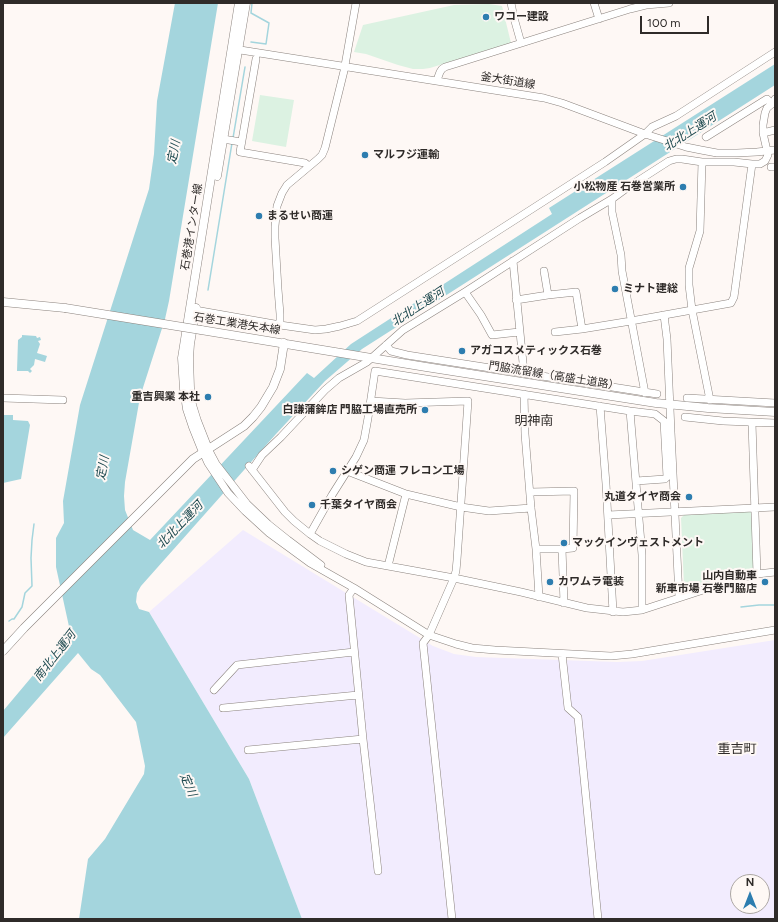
<!DOCTYPE html>
<meta charset="utf-8">
<style>
body{margin:0}
#map{position:relative;width:778px;height:922px;overflow:hidden;background:#fef8f5;font-family:Figtree,sans-serif}
canvas{display:block}
.frame{position:absolute;inset:0;border:4px solid #2f2b29;pointer-events:none}
.north{position:absolute;left:730px;top:874px;width:40px;height:40px;box-sizing:border-box;background:#fef8f5;border:1px solid #aba6a3;border-radius:50%;rotate:0deg;font-size:11px;font-weight:700;line-height:16px;text-align:center;color:#2f2b29}
.north::after{content:'';display:block;margin:auto;width:14px;height:18px;background:#2d7daf;clip-path:polygon(50% 0,100% 100%,50% 72%,0 100%)}
.scale{position:absolute;left:640px;top:16px;width:69px;height:18px;box-sizing:border-box;border:2px solid #2f2b29;border-top:0;padding-left:5px;font-size:12px;line-height:14px;white-space:nowrap;color:#2f2b29;-webkit-text-stroke:3px #fef8f5;paint-order:stroke}
</style>
<div id="map">
<canvas width="778" height="922"></canvas>
<div class="frame"></div>
<div class="north">N</div>
<div class="scale">100 m</div>
</div>
<script>
const c = document.querySelector('canvas').getContext('2d');
c.lineJoin = 'round';
function fillPath(path, color) { c.fillStyle = color; c.fill(path, 'evenodd'); }
const poly = rows => new Path2D(rows.map(r => 'M' + r).join(''));
function strokePath(path, color, width, dash) { c.strokeStyle = color; c.lineWidth = width; c.lineCap = dash ? 'butt' : 'round'; c.setLineDash(dash || []); c.stroke(path); }
function drawText(font, color, halo, rows, align = 'center') {
  c.font = font + ' Figtree,"Noto Sans JP",sans-serif'; c.lineWidth = 4; c.setLineDash([]); c.textBaseline = 'middle'; c.strokeStyle = halo; c.fillStyle = color; for (const [text, x, y, turn = 0] of rows) {
    c.save(); c.translate(x, y); c.rotate((+turn || 0) * Math.PI / 180); c.textAlign = isNaN(turn) ? turn : align; if (halo) c.strokeText(text, 0, 0); c.fillText(text, 0, 0); c.restore();
  }
}
fillPath(poly([
 [243,530,433,646,454,654,476,657,617,662,642,661,775,640,775,919,302,919,249,779,149,612],
 [738,882,762,882,762,906,738,906]
]), '#f2ecfe');
fillPath(poly([
 [489,4,502,6,511,43,430,68,423,69,413,69,398,65,366,54,354,52,363,25,454,5],
 [260,95,294,100,286,147,252,141],
 [749,511,752,513,754,566,751,570,719,579,688,589,684,586,681,518,685,514]
]), '#dcf2e2');
fillPath(poly([
 [175,3,218,3,169,301,165,319,140,397,125,482,124,496,125,510,133,530,150,540,307,373,314,378,351,344,552,214,549,208,775,64,775,85,362,349,325,381,276,434,141,586,137,593,136,602,139,609,149,612,249,779,302,919,79,919,88,859,105,839,144,774,145,766,136,722,100,675,91,669,78,653,3,738,3,711,40,667,70,631,56,567,56,538,64,523,63,501,80,405,149,189,154,154,157,101],
 [22,335,36,336,37,338,40,337,41,340,38,341,40,344,37,353,47,356,45,362,35,359,34,365,30,369,32,371,30,373,28,371,17,371,18,340,22,337],
 [3,415,13,415,13,420,28,421,30,425,21,479,3,483]
]), '#a4d5dd');
strokePath(poly([
 [251,42,266,44,269,23,251,13,252,3],
 [233,138,245,67],
 [208,290,232,143],
 [741,607,759,605,775,605],
 [9,621,12,619,14,619,22,607,25,593,32,586,31,558,32,540,34,524]
]), '#a4d5dd', 1.5);
const minor = poly([
 [511,3,514,18,521,43],
 [594,3,599,19],
 [234,49,544,98,562,103,645,134,686,147,701,150,717,153,737,153,757,152,775,150],
 [256,59,240,152,305,163,309,166],
 [437,80,440,72,442,69,445,67,458,63,630,9,646,5,669,3],
 [763,133,763,125,765,113,767,108,772,104],
 [706,137,767,99,772,104,775,99],
 [223,139,241,142],
 [702,162,700,231,689,268,689,285,692,310,710,400],
 [771,167,775,167],
 [612,199,612,212,621,255,622,271,645,393],
 [513,261,524,373],
 [465,292,481,315,492,335,519,332],
 [548,295,576,292,582,329,555,332],
 [516,300,548,295,544,271],
 [195,310,280,325,315,330,326,329,340,326,357,321,521,216,605,162,645,134,652,127,676,116,775,52],
 [664,315,667,339,671,432,679,597],
 [280,325,280,314,278,289,275,238,275,226,277,206,282,193,287,185,318,159,322,155,325,148,344,71,356,3],
 [582,329,631,321,731,303,734,297,752,164],
 [386,345,391,351,407,355,657,394],
 [524,394,525,434,531,508,536,549,539,597],
 [3,398,63,400],
 [687,398,775,403],
 [371,401,405,403,468,401,457,560,456,571,454,578,429,635,423,643,452,919],
 [600,406,606,484,613,612],
 [630,411,642,555,642,610],
 [685,417,723,421,775,423],
 [752,423,757,574],
 [208,449,216,464,247,504,268,524,288,540,321,565],
 [203,452,208,463,228,493,245,511,269,533,310,563,354,588,429,635,456,644,472,648,495,650,611,656,632,654,775,630],
 [249,466,285,512,294,521,310,534,320,541,346,554,366,562,454,578,521,592,587,608,623,612,642,610,734,580,757,574,775,572],
 [252,470,262,455,281,437,325,390,339,378,367,362,403,330,465,292,580,218,612,199,627,188,669,161,676,159,682,159,702,162,734,162,752,164,760,164,765,161,768,155,763,133,775,130],
 [347,471,406,494,461,507,489,511,531,508],
 [530,492,574,491,573,548,562,549,564,603],
 [608,515,775,507],
 [310,534,332,495,356,457,364,440,368,418,375,371,630,411,655,414,664,421,667,477,665,479,636,481],
 [536,549,562,549],
 [388,566,406,494],
 [354,588,349,595,350,605,363,739,378,871],
 [562,654,568,708,578,717,598,919],
 [214,690,237,665,354,652],
 [223,708,358,695],
 [248,750,363,739]
]);
const major = poly([
 [217,176,246,3],
 [3,302,65,308],
 [196,308,190,344,189,358,190,388,192,405,197,421,208,449],
 [201,330,426,367,656,403,708,408,775,412],
 [203,452,193,427,187,409,184,389,182,358,239,3],
 [3,651,24,628,193,459,244,426,253,417,261,407,273,387,280,369,284,343]
]);
strokePath(minor, '#8b837e', 8);
strokePath(major, '#8b837e', 9);
strokePath(minor, '#fff', 7);
strokePath(major, '#fff', 8);
const majorBridge = poly([
 [65,308,201,330]
]);
strokePath(majorBridge, '#8b837e', 9, []);
strokePath(majorBridge, '#fff', 8);
for (const [x, y, r, color] of [
 [486,17,4,"#2d7daf"],
 [365,155,4,"#2d7daf"],
 [683,187,4,"#2d7daf"],
 [259,216,4,"#2d7daf"],
 [615,289,4,"#2d7daf"],
 [462,351,4,"#2d7daf"],
 [208,397,4,"#2d7daf"],
 [425,410,4,"#2d7daf"],
 [333,471,4,"#2d7daf"],
 [689,497,4,"#2d7daf"],
 [312,505,4,"#2d7daf"],
 [564,543,4,"#2d7daf"],
 [550,582,4,"#2d7daf"],
 [765,582,4,"#2d7daf"]
]) { const dot = new Path2D(); dot.arc(x, y, r, 0, 2 * Math.PI); c.fillStyle = color; c.fill(dot); strokePath(dot, '#fef8f5', 1.5); }
drawText('bold 11px', '#2f2b29', '#fef8f5', [
 ["ワコー建設",494,17],
 ["マルフジ運輸",373,155],
 ["小松物産 石巻営業所",675,187,"right"],
 ["まるせい商運",267,216],
 ["ミナト建総",623,289],
 ["アガコスメティックス石巻",470,351],
 ["重吉興業 本社",200,397,"right"],
 ["白謙蒲鉾店 門脇工場直売所",417,410,"right"],
 ["シゲン商運 フレコン工場",341,471],
 ["丸道タイヤ商会",681,497,"right"],
 ["千葉タイヤ商会",320,505],
 ["マックインヴェストメント",572,543],
 ["山内自動車",757,576,"right"],
 ["新車市場 石巻門脇店",757,589,"right"],
 ["カワムラ電装",558,582]
], 'left');
drawText('11px', '#2f2b29', '#fef8f5', [
 ["釜大街道線",508,81,9],
 ["石巻港インター線",192,227,-81],
 ["石巻工業港矢本線",237,324,9],
 ["門脇流留線（高盛土道路）",554,376,9]
]);
drawText('italic 12px', '#1c484e', '#fef8f5', [
 ["北北上運河",690,132,-33],
 ["定川",174,152,-79],
 ["北北上運河",418,307,-33],
 ["定川",103,468,-80],
 ["北北上運河",180,525,-46],
 ["南北上運河",55,656,-52],
 ["定川",188,785,67]
]);
drawText('13px', '#2f2b29', '#fef8f5', [
 ["明神南",534,421],
 ["重吉町",737,749]
]);
</script>
